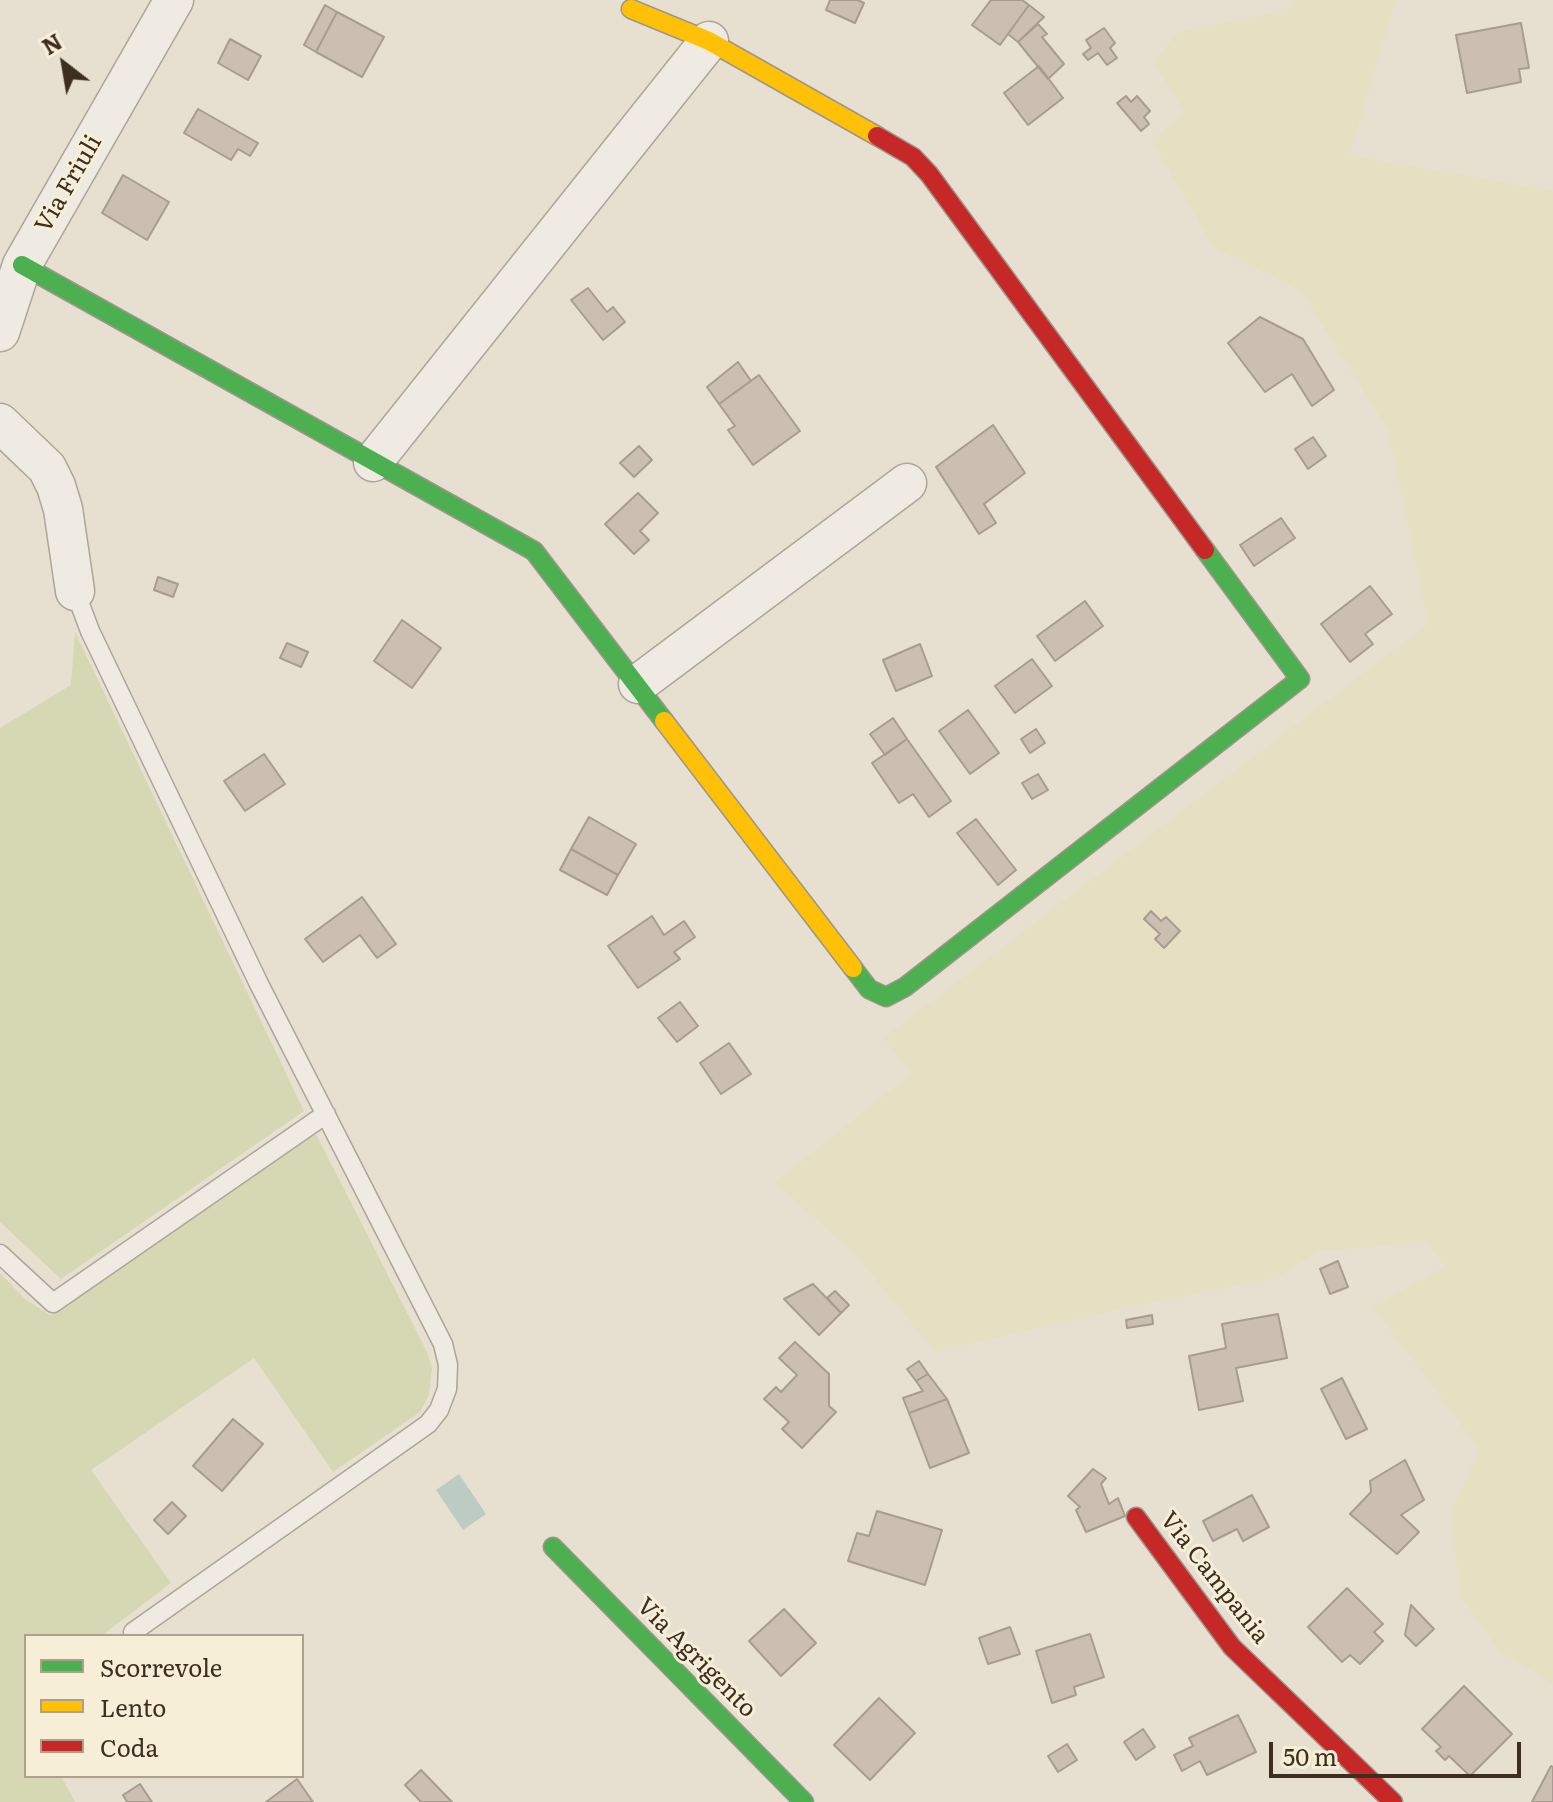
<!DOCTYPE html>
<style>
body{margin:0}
#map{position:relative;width:1553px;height:1802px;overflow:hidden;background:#e7e0d1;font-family:Literata,serif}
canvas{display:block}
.legend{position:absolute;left:24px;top:1634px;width:280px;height:144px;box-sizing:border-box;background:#f7eed8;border:2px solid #ada18e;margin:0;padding:10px 14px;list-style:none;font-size:24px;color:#3d2e20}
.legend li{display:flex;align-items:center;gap:16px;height:40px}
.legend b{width:40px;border:2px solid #ada18e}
.north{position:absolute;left:24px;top:24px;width:80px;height:80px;-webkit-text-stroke:6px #f7eed8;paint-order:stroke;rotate:329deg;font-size:22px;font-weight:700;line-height:32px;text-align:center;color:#3d2e20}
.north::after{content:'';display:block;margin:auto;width:28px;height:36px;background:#3d2e20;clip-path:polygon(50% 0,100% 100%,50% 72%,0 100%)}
.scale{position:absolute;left:1269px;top:1742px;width:252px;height:36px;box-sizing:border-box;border:4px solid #3d2e20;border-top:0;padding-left:10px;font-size:24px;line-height:28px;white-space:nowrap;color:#3d2e20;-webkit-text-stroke:6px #f7eed8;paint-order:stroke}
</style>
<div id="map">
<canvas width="1553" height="1802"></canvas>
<ul class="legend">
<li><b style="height:10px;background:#4caf50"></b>Scorrevole</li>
<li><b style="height:10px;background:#ffc107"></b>Lento</li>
<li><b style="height:10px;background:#c62828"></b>Coda</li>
</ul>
<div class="north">N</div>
<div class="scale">50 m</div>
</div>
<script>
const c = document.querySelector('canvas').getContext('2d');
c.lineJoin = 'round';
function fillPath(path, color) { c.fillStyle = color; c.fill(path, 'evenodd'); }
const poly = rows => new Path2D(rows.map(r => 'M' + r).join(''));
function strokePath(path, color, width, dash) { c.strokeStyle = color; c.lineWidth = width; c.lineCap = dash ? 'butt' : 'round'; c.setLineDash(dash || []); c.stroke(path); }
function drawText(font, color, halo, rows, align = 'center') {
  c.font = font + ' Literata,serif'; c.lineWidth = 6; c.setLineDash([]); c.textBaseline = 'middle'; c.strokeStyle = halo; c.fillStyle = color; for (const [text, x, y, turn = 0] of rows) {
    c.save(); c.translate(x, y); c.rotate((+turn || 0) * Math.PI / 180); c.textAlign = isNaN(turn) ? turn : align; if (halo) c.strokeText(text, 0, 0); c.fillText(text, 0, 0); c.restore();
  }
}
fillPath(poly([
 [1291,0,1396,0,1350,155,1553,191,1553,1684,1499,1651,1460,1595,1451,1510,1480,1450,1373,1307,1445,1266,1427,1243,1319,1251,1276,1278,1125,1308,935,1352,857,1257,775,1182,912,1073,883,1038,1428,624,1388,430,1301,291,1214,248,1151,140,1185,113,1153,61,1179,32,1288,10]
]), '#e6dfc2');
fillPath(poly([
 [75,632,304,1111,61,1279,0,1222,0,728,71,685],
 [316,1134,427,1352,432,1368,429,1395,420,1412,333,1472,254,1358,91,1470,171,1583,101,1636,26,1636,26,1776,61,1776,75,1802,0,1802,0,1273,25,1299,50,1315]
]), '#d6d7b3');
fillPath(poly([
 [459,1474,486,1514,463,1530,436,1490]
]), '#bcccc2');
const building = poly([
 [830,0,858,0,864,3,855,23,826,10,830,0],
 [991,0,1022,0,1029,5,1000,45,972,25,991,0],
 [325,5,337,12,316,52,304,45,325,5],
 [1029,5,1044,17,1018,42,1008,34,1029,5],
 [337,12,384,37,362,77,316,52,337,12],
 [1521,23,1529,68,1519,69,1521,82,1467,93,1456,35,1521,23],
 [1038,24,1047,34,1042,37,1064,64,1048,79,1018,42,1038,24],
 [1104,28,1115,43,1110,48,1117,58,1107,65,1098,53,1088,60,1083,54,1091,48,1086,40,1104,28],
 [230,39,261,56,248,80,218,63,230,39],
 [1039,66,1063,98,1028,125,1004,93,1039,66],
 [1126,96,1131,102,1137,96,1150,111,1144,117,1149,124,1141,131,1117,103,1126,96],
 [198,109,258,143,250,156,238,149,231,160,184,133,198,109],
 [123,175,169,202,147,240,102,213,123,175],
 [588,288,607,312,613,307,625,322,603,340,571,300,588,288],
 [1260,317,1303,339,1334,390,1312,406,1292,374,1265,392,1228,343,1260,317],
 [738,362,751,381,719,404,707,387,738,362],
 [759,375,800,431,753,465,728,430,735,426,719,404,759,375],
 [993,425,1025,473,984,504,996,523,979,534,936,467,993,425],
 [1313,437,1326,456,1308,469,1295,449,1313,437],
 [639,446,652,460,634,477,620,463,639,446],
 [638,493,658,513,640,531,649,540,634,554,605,524,638,493],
 [1281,518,1295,538,1254,566,1240,545,1281,518],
 [158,577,178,584,173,597,154,590,158,577],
 [1370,586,1392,614,1365,634,1373,644,1350,662,1321,624,1370,586],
 [1085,601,1103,626,1055,661,1037,636,1085,601],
 [402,620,441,648,412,688,374,661,402,620],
 [287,643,308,652,301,667,280,658,287,643],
 [920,644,932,676,896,691,883,660,920,644],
 [1032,659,1052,686,1015,713,995,686,1032,659],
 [968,710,999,753,970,774,939,731,968,710],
 [893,718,907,739,885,755,870,734,893,718],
 [1036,729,1045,743,1030,753,1021,739,1036,729],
 [907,739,951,801,929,817,913,794,899,803,872,763,907,739],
 [264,754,285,784,245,811,224,781,264,754],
 [1038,774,1048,790,1032,799,1022,783,1038,774],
 [589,817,636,844,618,875,571,849,589,817],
 [976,819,1016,870,998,885,957,833,976,819],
 [571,849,618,875,607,895,560,870,571,849],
 [362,897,396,944,377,958,360,935,323,962,305,939,362,897],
 [1151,911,1161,921,1166,917,1180,931,1164,948,1155,939,1160,934,1144,919,1151,911],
 [652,916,664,935,684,921,695,937,674,952,680,959,638,988,608,946,652,916],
 [680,1002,698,1026,677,1042,658,1018,680,1002],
 [729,1043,751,1074,721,1094,700,1063,729,1043],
 [1338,1261,1348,1287,1330,1294,1320,1269,1338,1261],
 [813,1284,841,1313,819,1335,784,1299,813,1284],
 [835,1291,849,1305,841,1313,827,1298,835,1291],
 [1278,1314,1287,1358,1236,1368,1243,1401,1199,1410,1189,1356,1226,1348,1222,1324,1278,1314],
 [1152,1315,1153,1324,1127,1328,1126,1320,1152,1315],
 [795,1342,829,1374,829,1406,836,1412,802,1448,782,1429,789,1422,764,1399,776,1387,781,1392,797,1375,779,1358,795,1342],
 [919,1361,928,1374,916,1381,907,1369,919,1361],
 [928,1374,947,1399,909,1413,903,1398,923,1391,916,1381,928,1374],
 [1342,1378,1367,1429,1346,1439,1321,1389,1342,1378],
 [947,1399,969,1453,930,1468,909,1413,947,1399],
 [233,1419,263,1444,222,1491,193,1466,233,1419],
 [1405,1460,1424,1500,1401,1515,1419,1532,1397,1554,1350,1514,1371,1492,1370,1481,1405,1460],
 [1093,1469,1106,1478,1101,1484,1109,1504,1118,1498,1125,1516,1086,1532,1076,1510,1080,1507,1068,1496,1093,1469],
 [1252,1495,1269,1527,1243,1541,1237,1529,1213,1541,1203,1521,1252,1495],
 [172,1502,186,1516,168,1534,154,1520,172,1502],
 [877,1511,942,1530,925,1585,848,1561,857,1533,869,1536,877,1511],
 [1347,1588,1383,1624,1374,1632,1383,1641,1360,1664,1350,1655,1342,1662,1308,1627,1347,1588],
 [1411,1605,1434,1629,1416,1646,1405,1635,1411,1605],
 [784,1609,816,1643,781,1676,749,1641,784,1609],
 [1010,1627,1020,1654,988,1664,979,1638,1010,1627],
 [1090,1634,1104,1677,1074,1687,1076,1695,1052,1703,1036,1651,1090,1634],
 [1464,1686,1512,1734,1470,1776,1449,1756,1445,1760,1436,1751,1441,1747,1422,1729,1464,1686],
 [879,1698,915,1733,870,1780,834,1745,879,1698],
 [1238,1715,1256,1752,1207,1775,1200,1761,1182,1771,1174,1755,1193,1746,1189,1738,1238,1715],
 [1143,1729,1155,1747,1136,1760,1124,1742,1143,1729],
 [1067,1744,1077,1760,1058,1772,1048,1756,1067,1744],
 [1551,1766,1553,1767,1553,1802,1532,1802,1551,1766],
 [421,1770,452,1802,421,1802,405,1785,421,1770],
 [297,1779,313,1802,266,1802,297,1779],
 [140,1784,152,1802,127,1802,123,1795,140,1784]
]);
fillPath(building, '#cbbfb2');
strokePath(building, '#a89c90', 2);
const lane = poly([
 [75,591,90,631,259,984,443,1344,448,1365,447,1389,439,1410,428,1424,133,1632],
 [0,1254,53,1303,326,1114]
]);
const street = poly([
 [0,332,22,265,174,0],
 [0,423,47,468,56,486,63,509,75,591],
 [373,462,709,41],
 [638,684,907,483]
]);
const fast = poly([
 [22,265,534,551,664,721],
 [853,968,869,989,886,997,905,987,1300,679,1205,550],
 [553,1547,804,1802]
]);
const slow = poly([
 [631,9,709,41,877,136],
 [664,721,853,968]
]);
const jam = poly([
 [877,136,913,157,929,174,1205,550],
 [1136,1517,1232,1647,1393,1802]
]);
strokePath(lane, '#ada599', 21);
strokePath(street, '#ada599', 41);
strokePath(fast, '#9c958a', 21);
strokePath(slow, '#9c958a', 21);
strokePath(jam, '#9c958a', 21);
strokePath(lane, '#efebe3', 18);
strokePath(street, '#efebe3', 38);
strokePath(fast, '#4caf50', 18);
strokePath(slow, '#ffc107', 18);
strokePath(jam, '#c62828', 18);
drawText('24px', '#3d2e20', '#f7eed8', [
 ["Via Friuli",69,184,-60],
 ["Via Campania",1214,1578,52],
 ["Via Agrigento",696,1658,45]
]);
</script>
